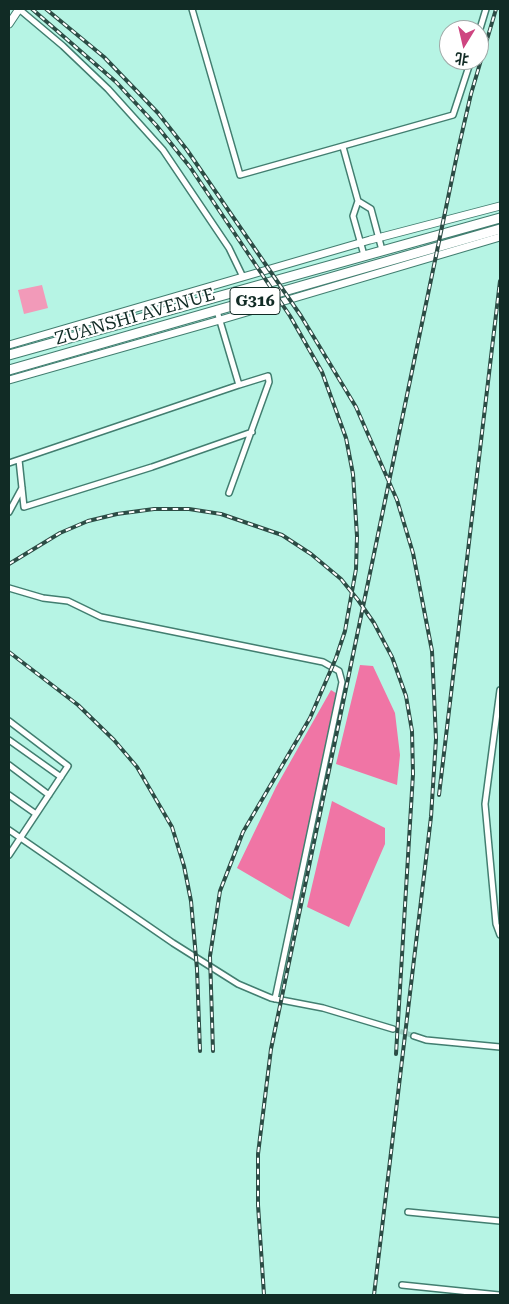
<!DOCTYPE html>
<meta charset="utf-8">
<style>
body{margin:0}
#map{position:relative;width:509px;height:1304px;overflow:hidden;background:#b6f4e4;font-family:"Roboto Serif","Noto Sans SC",serif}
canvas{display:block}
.frame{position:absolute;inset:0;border:10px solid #112b25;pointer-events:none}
.north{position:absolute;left:439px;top:20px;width:50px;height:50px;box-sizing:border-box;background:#fff;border:1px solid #a0aaa8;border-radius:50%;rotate:189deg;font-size:14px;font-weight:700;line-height:20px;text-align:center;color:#112b25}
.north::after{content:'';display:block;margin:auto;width:18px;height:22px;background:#ce4580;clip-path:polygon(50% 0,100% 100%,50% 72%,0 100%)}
</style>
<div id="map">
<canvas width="509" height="1304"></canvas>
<div class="frame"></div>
<div class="north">北</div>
</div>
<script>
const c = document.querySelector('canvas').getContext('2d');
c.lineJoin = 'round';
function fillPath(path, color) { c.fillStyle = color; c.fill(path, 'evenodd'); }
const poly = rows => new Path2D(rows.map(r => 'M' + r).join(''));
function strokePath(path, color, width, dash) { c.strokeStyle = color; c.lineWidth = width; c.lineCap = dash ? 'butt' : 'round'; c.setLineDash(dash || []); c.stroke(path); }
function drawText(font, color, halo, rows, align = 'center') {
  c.font = font + ' "Roboto Serif",serif'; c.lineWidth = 4; c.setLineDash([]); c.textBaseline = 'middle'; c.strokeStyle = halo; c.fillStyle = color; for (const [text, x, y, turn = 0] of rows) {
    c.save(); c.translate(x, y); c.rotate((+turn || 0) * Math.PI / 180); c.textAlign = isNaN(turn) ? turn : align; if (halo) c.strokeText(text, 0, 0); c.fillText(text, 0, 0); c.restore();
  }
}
fillPath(poly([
 [42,285,48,308,24,314,18,290]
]), '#f29ab9');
fillPath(poly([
 [360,665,373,666,395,713,400,755,397,785,336,764],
 [331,690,339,695,295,902,237,868,276,787],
 [332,801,385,828,385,844,349,927,307,907]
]), '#f075a5');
strokePath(poly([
 [393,1029,414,1036]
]), '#95ccbe', 5, [5, 2.5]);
const street = poly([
 [19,9,63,46,108,89,163,150,229,248,243,277],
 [192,9,240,175,453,115,471,60],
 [479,32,486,9],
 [343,147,358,201,353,216,364,255],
 [358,201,371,209,382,250],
 [19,460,24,507,152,467,252,432],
 [9,463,239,385,217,311],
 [229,493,269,382,268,376,239,385],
 [9,512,22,488],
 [9,588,43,598,68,601,101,617,323,662,339,671,342,682,275,999],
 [500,690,485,804,496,924,500,935],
 [9,721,68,766,9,855],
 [9,740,61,777],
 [9,765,49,795],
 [9,795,36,814],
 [9,830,173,943,238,984,271,998,323,1008,393,1029],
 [414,1036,426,1040,500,1047],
 [408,1212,500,1221],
 [402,1285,499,1295]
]);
const secondary = poly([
 [9,24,19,9],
 [9,345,370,240,500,206],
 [9,380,220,320,500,237]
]);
const highway = poly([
 [9,355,500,218],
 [9,370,500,229]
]);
strokePath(street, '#427e70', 8);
strokePath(secondary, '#427e70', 9);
strokePath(highway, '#427e70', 11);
strokePath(street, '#fff', 5);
strokePath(secondary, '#fff', 7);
strokePath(highway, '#fff', 9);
const rail = poly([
 [32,9,116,82,156,125,190,167,290,316,322,372,346,438,353,474,357,536,356,569,345,631,336,658,310,718,243,832,220,891,210,956,213,1051],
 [46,9,104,57,158,113,187,150,301,316,356,407,397,500,413,553,432,651,436,739,431,817,374,1295],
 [9,564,60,533,88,521,117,514,154,509,189,509,221,514,282,535,311,554,341,579,358,600,374,623,392,657,406,696,412,731,413,774,396,1054],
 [9,652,78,705,114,740,137,767,172,827,184,866,191,901,197,969,200,1051],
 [439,795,500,281],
 [264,1295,258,1205,258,1154,271,1049,458,150,471,94,496,9]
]);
strokePath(rail, '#2c4c45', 4);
strokePath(rail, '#fff', 2, [5.5]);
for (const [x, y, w] of [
 [255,301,50]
]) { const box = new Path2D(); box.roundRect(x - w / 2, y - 13.5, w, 27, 4); c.fillStyle = '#fff'; c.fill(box); strokePath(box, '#112b25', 1); }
drawText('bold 16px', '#112b25', null, [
 ["G316",255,301]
]);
drawText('18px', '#112b25', '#fff', [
 ["ZUANSHI AVENUE",135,317,-16]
]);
</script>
